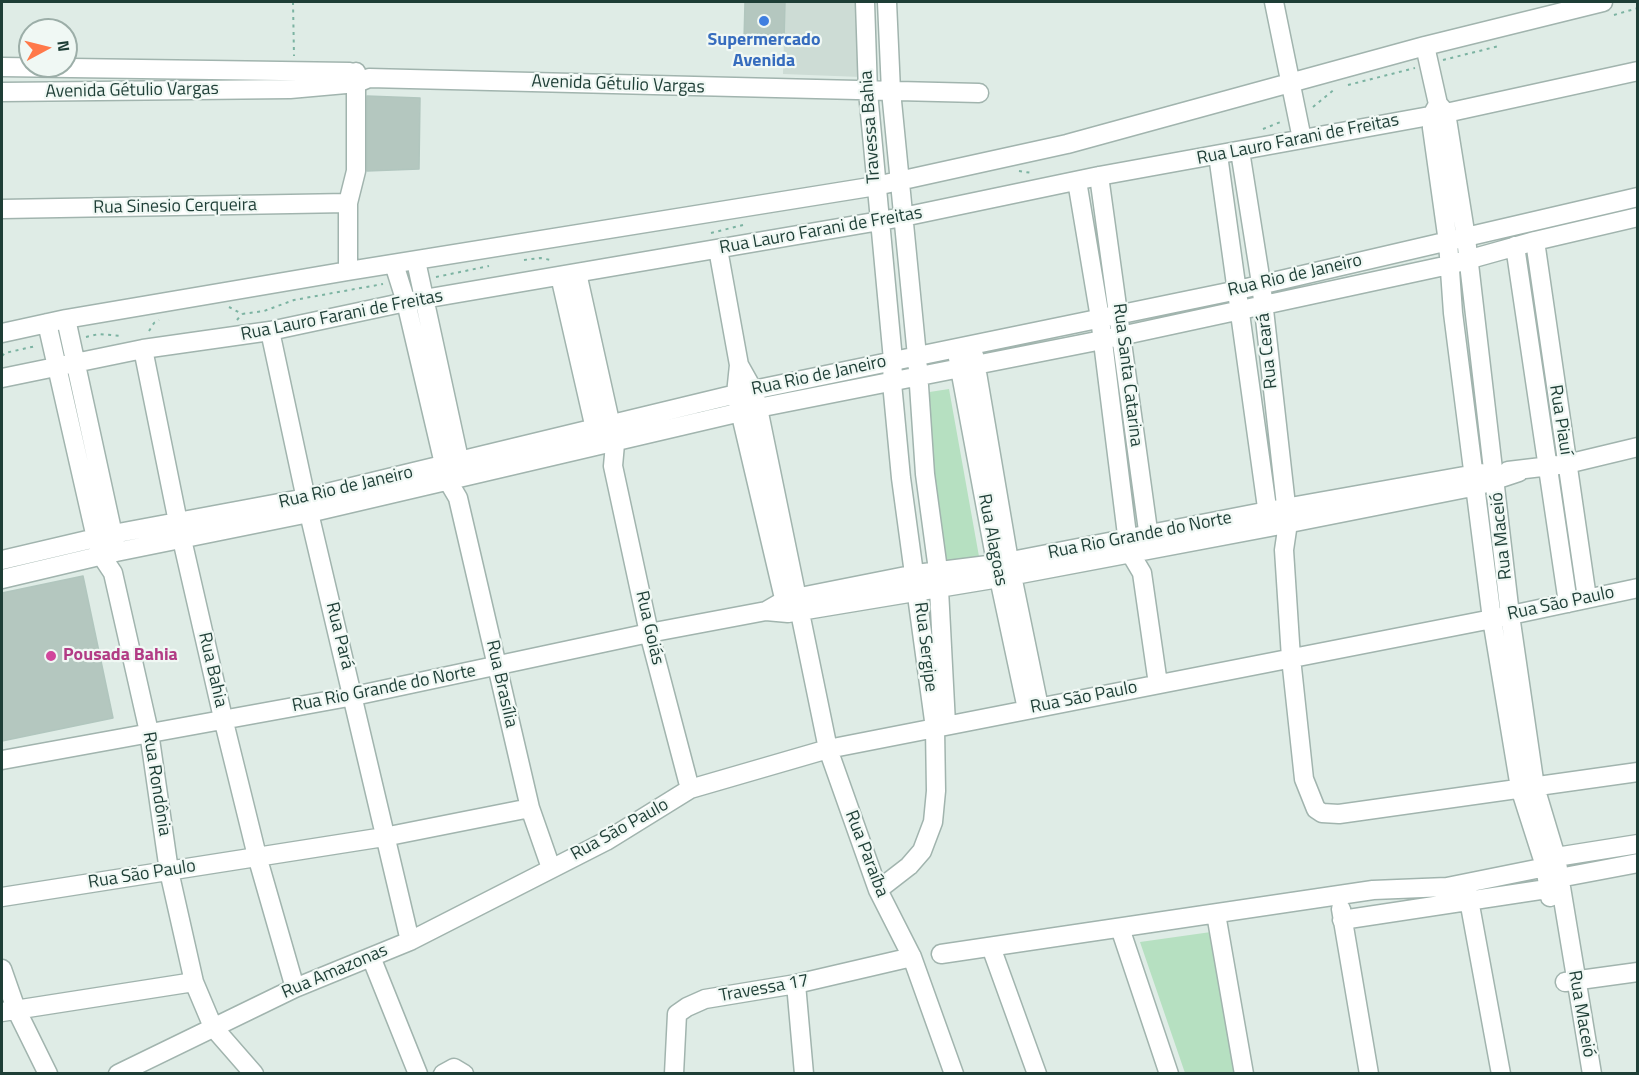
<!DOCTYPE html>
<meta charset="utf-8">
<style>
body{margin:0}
#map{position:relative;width:1639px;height:1075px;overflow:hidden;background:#dfece6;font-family:"Titillium Web",sans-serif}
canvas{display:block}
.frame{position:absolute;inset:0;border:3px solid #1e3e36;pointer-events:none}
.north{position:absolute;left:18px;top:18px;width:60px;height:60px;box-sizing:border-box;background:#f0f8f4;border:2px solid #9caea8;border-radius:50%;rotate:83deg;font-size:16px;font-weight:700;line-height:24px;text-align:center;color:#1e3e36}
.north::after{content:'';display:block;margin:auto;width:21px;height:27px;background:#ff794a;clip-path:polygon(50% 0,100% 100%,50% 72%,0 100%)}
</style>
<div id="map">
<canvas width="1639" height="1075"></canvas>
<div class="frame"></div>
<div class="north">N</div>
</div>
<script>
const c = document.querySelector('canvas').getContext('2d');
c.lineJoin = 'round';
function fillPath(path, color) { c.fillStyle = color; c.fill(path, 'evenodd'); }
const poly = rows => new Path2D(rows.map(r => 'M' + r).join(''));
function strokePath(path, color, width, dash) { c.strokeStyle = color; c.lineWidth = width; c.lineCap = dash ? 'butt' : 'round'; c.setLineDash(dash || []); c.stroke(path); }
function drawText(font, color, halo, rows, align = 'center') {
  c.font = font + ' "Titillium Web",sans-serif'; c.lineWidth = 4.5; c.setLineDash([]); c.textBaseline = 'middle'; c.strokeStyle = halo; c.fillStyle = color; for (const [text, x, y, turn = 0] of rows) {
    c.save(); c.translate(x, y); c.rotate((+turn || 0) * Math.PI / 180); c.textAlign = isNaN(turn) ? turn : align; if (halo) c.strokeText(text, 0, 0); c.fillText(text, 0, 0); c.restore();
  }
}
fillPath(poly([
 [785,2,859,2,861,77,783,74]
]), '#cddcd5');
fillPath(poly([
 [949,389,980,562,945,566,923,393],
 [1211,932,1234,1073,1185,1073,1140,942]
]), '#b6e0c1');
const building = poly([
 [745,2,785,2,784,41,744,40,745,2],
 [367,96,420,98,419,169,367,171,367,96],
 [83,576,113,718,2,741,2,593,83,576]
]);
fillPath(building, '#b4c7bf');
strokePath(building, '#b1c6be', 1.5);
const minor = poly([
 [865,2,868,92,893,360,892,383,901,478,935,728,936,791,933,822,922,851,909,866,878,890],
 [887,2,891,91,917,356,925,474,938,570,946,724],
 [1274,2,1302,139],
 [1425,46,1438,104,1446,113,1466,238,1510,615,1535,787,1556,857,1592,1074],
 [2,67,350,72],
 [2,92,290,89,357,83,369,78,979,93],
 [1437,106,1432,115,1432,128,1448,242,1453,313,1492,619,1520,788,1545,866,1550,897],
 [1240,151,1261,283,1288,523,1284,550,1291,658,1304,779,1316,809,1322,813,1339,814,1638,772],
 [1218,155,1269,522],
 [1099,176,1150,545],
 [1077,181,1100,318,1129,551,1142,573,1158,684],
 [2,209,348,203],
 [1535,241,1587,598],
 [1515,246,1568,603],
 [718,249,739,365,736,394,787,611],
 [416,261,462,473],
 [394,264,406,302,448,481,458,498,530,808,551,868],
 [348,271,348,203,356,171,356,72],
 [577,273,615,444,613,466,649,633,690,789],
 [560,276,598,442],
 [66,319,115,544],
 [47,323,96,538,101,555,113,573,149,732,169,871,194,982,213,1027,254,1074],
 [270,331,309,513,410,941],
 [2,333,66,319,348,271,876,186,1067,144,1425,46,1603,2],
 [143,349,178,522,223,718,257,856,295,988],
 [974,355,1009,561,1039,707],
 [958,358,999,578,1027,709],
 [739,365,753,390,758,408,828,749,878,890,912,957,954,1074],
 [2,378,143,349,270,331,406,302,903,217,1099,176,1446,113,1638,71],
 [1508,471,1567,464,1638,447],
 [2,560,113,534,306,498,753,390,1238,290,1638,197],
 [2,579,116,552,309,513,758,408,1102,340,1449,265,1535,241,1638,217],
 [766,611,785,600,916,574,996,564,1268,511,1481,473],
 [2,760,354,696,649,633,766,611,788,613,999,578,1270,527,1477,486,1519,472],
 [1556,857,1638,844],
 [1559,878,1638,863],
 [1467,889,1501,1074],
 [2,897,384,837,530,808],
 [1341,909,1369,1074],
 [1216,914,1244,1074],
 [1342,920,1560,887],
 [1120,928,1169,1074],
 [991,947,1037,1074],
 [941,954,1373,890,1447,887,1556,865],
 [371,957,418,1074],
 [2,969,16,1009,48,1074],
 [1565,982,1638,972],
 [796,984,804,1074],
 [2,1012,194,982],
 [118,1074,295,988,410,941,606,841,690,789,828,749,1492,619,1638,588],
 [443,1074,454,1068,464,1074],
 [674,1074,677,1014,687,1007,705,999,796,984,912,957]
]);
strokePath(minor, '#a1b4ae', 21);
strokePath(poly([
 [293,2,294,56],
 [1614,15,1638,8],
 [1443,60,1499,46],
 [1348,85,1415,68],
 [1313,107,1336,88],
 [1263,129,1283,121],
 [1019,171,1032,173],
 [711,233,743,225],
 [524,260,540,258,551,260],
 [436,277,489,266],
 [229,307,242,314,264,311,294,300,383,284],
 [237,320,242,314],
 [149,331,154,323,159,320],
 [86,337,99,334,122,336],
 [2,356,5,353,36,346]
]), '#7cb3a2', 2, [3, 4.5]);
strokePath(minor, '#fff', 18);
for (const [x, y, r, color] of [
 [764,21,6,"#3f7fe0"],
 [51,656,6,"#d1479c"]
]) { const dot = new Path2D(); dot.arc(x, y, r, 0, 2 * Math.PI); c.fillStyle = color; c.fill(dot); strokePath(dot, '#f0f8f4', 2); }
drawText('bold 18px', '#366cbe', '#f0f8f4', [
 ["Supermercado",764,41],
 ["Avenida",764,62]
]);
drawText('18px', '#1e3e36', '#f0f8f4', [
 ["Avenida Gétulio Vargas",618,85,2],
 ["Avenida Gétulio Vargas",132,91,-1],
 ["Travessa Bahia",871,127,-94],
 ["Rua Lauro Farani de Freitas",1298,140,-11],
 ["Rua Sinesio Cerqueira",175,207,-1],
 ["Rua Lauro Farani de Freitas",821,231,-10],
 ["Rua Rio de Janeiro",1295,276,-13],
 ["Rua Lauro Farani de Freitas",342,316,-11],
 ["Rua Ceará",1268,351,-96],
 ["Rua Santa Catarina",1127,375,83],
 ["Rua Rio de Janeiro",819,376,-12],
 ["Rua Piauí",1560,420,81],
 ["Rua Rio de Janeiro",346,488,-13],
 ["Rua Rio Grande do Norte",1140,536,-11],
 ["Rua Maceió",1502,536,-96],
 ["Rua Alagoas",992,540,79],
 ["Rua São Paulo",1561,604,-12],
 ["Rua Goiás",649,628,77],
 ["Rua Pará",339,636,76],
 ["Rua Sergipe",925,647,83],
 ["Rua Bahia",212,670,77],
 ["Rua Brasília",501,684,77],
 ["Rua Rio Grande do Norte",384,689,-11],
 ["Rua São Paulo",1084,698,-11],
 ["Rua Rondônia",156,784,81],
 ["Rua São Paulo",620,830,-29],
 ["Rua Paraíba",866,854,69],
 ["Rua São Paulo",142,875,-9],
 ["Rua Amazonas",335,972,-23],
 ["Travessa 17",764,989,-10],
 ["Rua Maceió",1581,1014,80]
]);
drawText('bold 18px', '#b23c85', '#f0f8f4', [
 ["Pousada Bahia",63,656]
], 'left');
</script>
